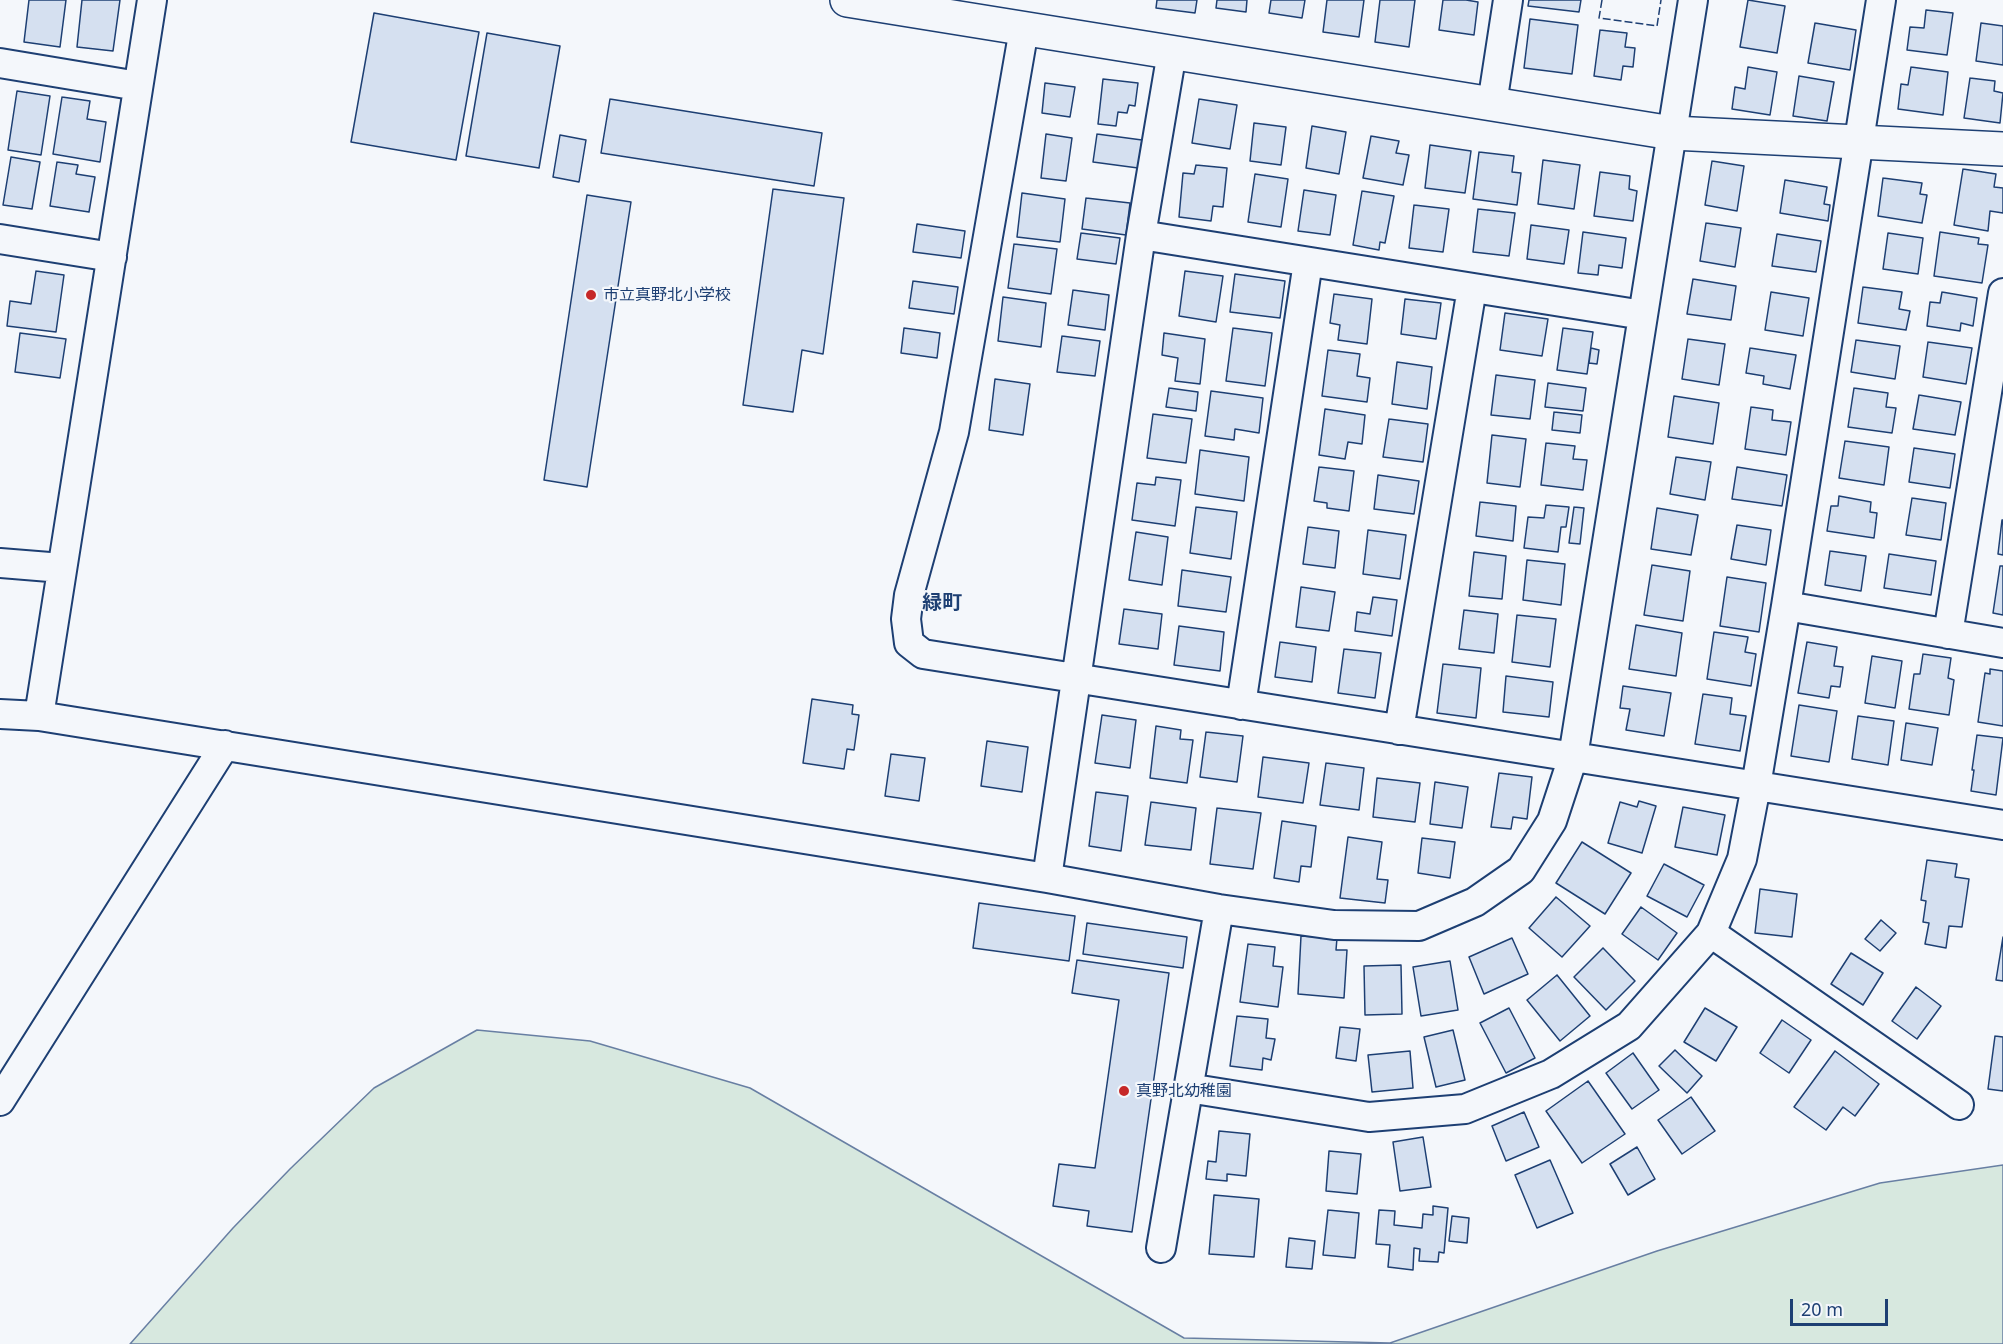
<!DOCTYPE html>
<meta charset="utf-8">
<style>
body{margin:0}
#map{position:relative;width:2003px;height:1344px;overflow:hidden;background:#f4f7fb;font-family:"Noto Sans",sans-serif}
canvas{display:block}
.scale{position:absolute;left:1790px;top:1299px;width:98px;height:27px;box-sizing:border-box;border:3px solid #1d3f73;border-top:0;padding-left:8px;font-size:18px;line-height:21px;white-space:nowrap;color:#1d3f73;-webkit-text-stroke:4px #f4f7fb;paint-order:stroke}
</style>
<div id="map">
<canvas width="2003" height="1344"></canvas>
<div class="scale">20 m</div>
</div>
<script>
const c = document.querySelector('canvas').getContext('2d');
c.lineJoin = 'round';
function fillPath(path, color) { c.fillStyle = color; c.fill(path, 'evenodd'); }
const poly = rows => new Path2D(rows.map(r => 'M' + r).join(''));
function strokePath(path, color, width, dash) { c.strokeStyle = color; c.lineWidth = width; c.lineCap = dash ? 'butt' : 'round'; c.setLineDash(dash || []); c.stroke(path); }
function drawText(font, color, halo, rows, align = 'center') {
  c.font = font + ' "Noto Sans","Noto Sans JP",sans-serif'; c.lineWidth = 4.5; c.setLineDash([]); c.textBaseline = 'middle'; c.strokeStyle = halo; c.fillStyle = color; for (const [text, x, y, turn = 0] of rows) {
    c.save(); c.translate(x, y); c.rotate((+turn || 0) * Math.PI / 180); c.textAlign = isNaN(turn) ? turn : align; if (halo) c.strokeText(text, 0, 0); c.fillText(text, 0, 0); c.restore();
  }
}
const green = poly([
 [477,1030,590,1041,750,1088,1184,1338,1390,1343,1657,1251,1880,1183,2003,1165,2003,1344,130,1344,233,1228,290,1169,374,1088,477,1030]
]);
fillPath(green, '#d7e8df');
strokePath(green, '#687fa3', 1.5);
const building = poly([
 [29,0,66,0,60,47,24,42,29,0],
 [82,0,120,0,113,51,77,47,82,0],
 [1157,0,1197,0,1195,13,1156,8,1157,0],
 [1217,0,1247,0,1246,12,1216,8,1217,0],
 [1271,0,1305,0,1302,18,1269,13,1271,0],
 [1327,0,1364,0,1359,37,1323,32,1327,0],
 [1380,0,1415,0,1409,47,1375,42,1380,0],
 [1443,0,1466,0,1478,2,1474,35,1439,30,1443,0],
 [1529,0,1581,0,1579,12,1528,6,1529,0],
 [1748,0,1785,6,1777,53,1740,47,1748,0],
 [1926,10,1953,13,1947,55,1907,50,1910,27,1924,28,1926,10],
 [374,13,479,32,456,160,351,142,374,13],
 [1530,19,1578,25,1572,74,1524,68,1530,19],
 [1815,23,1856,30,1850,70,1808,63,1815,23],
 [1981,23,2003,26,2003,65,1976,61,1981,23],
 [1600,30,1627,33,1625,47,1635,48,1633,67,1623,66,1621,80,1594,76,1600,30],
 [487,33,560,46,539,168,466,156,487,33],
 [1748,67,1777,72,1770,115,1732,109,1735,87,1745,89,1748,67],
 [1911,67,1948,72,1943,115,1898,109,1901,84,1908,85,1911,67],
 [1799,76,1834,82,1827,121,1793,116,1799,76],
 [1970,78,1995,81,1994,91,2003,93,2000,123,1964,118,1970,78],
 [1103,79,1138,83,1135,106,1129,105,1127,113,1118,112,1116,126,1098,124,1103,79],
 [1045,83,1075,87,1070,117,1042,113,1045,83],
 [17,91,50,96,41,155,8,150,17,91],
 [62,97,90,101,87,119,106,122,100,162,53,154,62,97],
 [610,99,822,133,814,186,601,153,610,99],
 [1199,99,1237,105,1230,149,1192,143,1199,99],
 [1254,123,1286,127,1281,165,1250,161,1254,123],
 [1312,126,1346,132,1339,174,1306,168,1312,126],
 [1046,134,1072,138,1066,181,1041,178,1046,134],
 [1097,134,1142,140,1138,168,1093,162,1097,134],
 [560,135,586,140,579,182,553,177,560,135],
 [1371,136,1399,141,1396,153,1409,155,1403,185,1363,178,1371,136],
 [1430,145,1471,151,1465,193,1425,188,1430,145],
 [1479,152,1514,156,1512,172,1521,173,1517,205,1473,199,1479,152],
 [11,157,40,162,32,209,3,205,11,157],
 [1543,160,1580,165,1574,209,1538,204,1543,160],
 [1712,161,1744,166,1737,211,1705,205,1712,161],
 [57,162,78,165,76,174,95,177,89,212,50,206,57,162],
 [1196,165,1227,168,1223,207,1213,206,1211,221,1179,217,1183,173,1194,174,1196,165],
 [1963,169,1996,174,1994,187,2003,188,2003,213,1990,211,1988,231,1954,225,1963,169],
 [1600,172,1630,176,1629,189,1637,191,1633,221,1594,216,1600,172],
 [1255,174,1288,179,1281,227,1248,222,1255,174],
 [1883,178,1922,183,1920,194,1927,195,1922,223,1878,216,1883,178],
 [1785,180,1827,187,1824,204,1830,205,1828,221,1780,213,1785,180],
 [773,189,844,198,823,354,802,350,793,412,743,405,773,189],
 [1304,190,1336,195,1330,235,1298,231,1304,190],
 [1362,191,1394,196,1385,243,1380,242,1379,250,1353,245,1362,191],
 [1022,193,1065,199,1060,242,1017,237,1022,193],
 [587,195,631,202,587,487,544,480,587,195],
 [1086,198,1130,203,1126,235,1082,229,1086,198],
 [1414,205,1449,209,1443,252,1409,248,1414,205],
 [1478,209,1515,213,1509,256,1473,252,1478,209],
 [1706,223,1741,228,1735,267,1700,261,1706,223],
 [917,224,965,231,961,258,913,252,917,224],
 [1531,225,1569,230,1564,264,1527,259,1531,225],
 [1583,232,1626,238,1622,268,1599,265,1598,275,1578,273,1583,232],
 [1940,232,1979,238,1978,244,1988,245,1982,283,1934,276,1940,232],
 [1081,233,1120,238,1116,264,1077,259,1081,233],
 [1888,233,1923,238,1918,274,1883,269,1888,233],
 [1777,234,1821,241,1816,272,1772,266,1777,234],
 [1014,244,1057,249,1051,294,1008,288,1014,244],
 [36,271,64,275,56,332,7,326,10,301,31,304,36,271],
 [1185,271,1223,276,1216,322,1179,316,1185,271],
 [1235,274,1285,281,1280,318,1230,312,1235,274],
 [1693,279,1736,286,1731,320,1687,314,1693,279],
 [913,281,958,287,954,314,909,308,913,281],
 [1863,287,1902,292,1899,309,1910,311,1906,330,1858,323,1863,287],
 [1073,290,1109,295,1105,330,1068,325,1073,290],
 [1771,292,1809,298,1803,336,1765,330,1771,292],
 [1942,292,1977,298,1973,326,1961,323,1960,331,1927,326,1930,302,1940,303,1942,292],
 [1334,294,1372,299,1367,344,1338,340,1340,325,1330,323,1334,294],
 [1003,297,1046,303,1041,347,998,341,1003,297],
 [1405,299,1441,303,1436,339,1401,334,1405,299],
 [1505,313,1548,319,1542,356,1500,350,1505,313],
 [904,328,940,333,937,358,901,353,904,328],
 [1233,328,1272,333,1265,386,1226,381,1233,328],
 [1563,328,1593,332,1587,374,1557,370,1563,328],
 [20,333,66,339,60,378,15,372,20,333],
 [1164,333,1205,339,1200,384,1175,381,1178,358,1162,355,1164,333],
 [1062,336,1100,341,1095,376,1057,372,1062,336],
 [1688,339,1725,344,1719,385,1682,379,1688,339],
 [1856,340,1900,346,1895,379,1851,372,1856,340],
 [1928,342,1972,348,1966,384,1923,377,1928,342],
 [1591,348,1599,350,1597,364,1589,363,1591,348],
 [1750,348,1796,355,1790,389,1763,384,1764,376,1746,373,1750,348],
 [1328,350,1360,354,1357,376,1370,378,1367,402,1322,396,1328,350],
 [1397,362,1432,367,1427,409,1392,404,1397,362],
 [1496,375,1535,380,1530,419,1491,415,1496,375],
 [995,379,1030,384,1023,435,989,430,995,379],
 [1548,383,1586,388,1583,411,1545,407,1548,383],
 [1169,388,1198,392,1196,411,1166,407,1169,388],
 [1854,388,1888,393,1886,407,1896,408,1892,433,1848,427,1854,388],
 [1211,391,1263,398,1259,433,1235,429,1234,440,1205,436,1211,391],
 [1919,395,1961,402,1955,435,1913,429,1919,395],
 [1674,396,1719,403,1713,444,1668,437,1674,396],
 [1751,407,1773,410,1772,420,1791,422,1786,455,1745,449,1751,407],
 [1325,409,1365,415,1362,444,1348,442,1345,459,1319,455,1325,409],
 [1554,412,1582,415,1580,433,1552,430,1554,412],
 [1153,414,1192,419,1186,463,1147,458,1153,414],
 [1389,419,1428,424,1423,462,1383,457,1389,419],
 [1492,435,1526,439,1520,487,1487,483,1492,435],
 [1845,441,1889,447,1884,485,1839,478,1845,441],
 [1546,443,1575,446,1573,459,1587,460,1583,490,1541,485,1546,443],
 [1914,448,1955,454,1950,488,1909,482,1914,448],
 [1200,450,1249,457,1244,501,1195,494,1200,450],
 [1676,457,1711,462,1705,500,1670,494,1676,457],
 [1319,467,1354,471,1349,511,1327,508,1327,503,1314,501,1319,467],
 [1737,467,1787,475,1782,506,1732,499,1737,467],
 [1378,475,1419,481,1414,514,1374,509,1378,475],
 [1156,477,1181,480,1175,526,1132,520,1137,483,1155,485,1156,477],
 [1839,496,1871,502,1870,512,1877,513,1874,538,1827,531,1831,506,1838,506,1839,496],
 [1912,498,1946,503,1941,540,1906,535,1912,498],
 [1480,502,1516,506,1513,541,1476,536,1480,502],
 [1546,505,1569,507,1566,527,1561,527,1558,552,1524,548,1528,517,1544,518,1546,505],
 [1196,507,1237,512,1231,559,1190,553,1196,507],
 [1574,507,1584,508,1580,544,1569,543,1574,507],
 [1657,508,1698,515,1691,555,1651,549,1657,508],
 [2002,520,2003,520,2003,555,1998,554,2002,520],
 [1737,525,1771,530,1766,565,1731,559,1737,525],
 [1308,527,1339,531,1335,568,1303,564,1308,527],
 [1368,530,1406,535,1400,579,1363,574,1368,530],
 [1136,532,1168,537,1162,585,1129,580,1136,532],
 [1830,551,1866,556,1861,591,1825,585,1830,551],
 [1474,552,1506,556,1502,599,1469,596,1474,552],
 [1889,554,1936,561,1931,595,1884,588,1889,554],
 [1527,560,1565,564,1561,605,1523,600,1527,560],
 [1652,565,1690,571,1683,621,1644,615,1652,565],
 [2000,566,2003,566,2003,615,1993,613,2000,566],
 [1182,570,1231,577,1226,612,1178,606,1182,570],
 [1727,577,1766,583,1759,632,1720,626,1727,577],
 [1301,587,1335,592,1329,631,1296,627,1301,587],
 [1373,597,1397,600,1392,636,1355,631,1357,612,1370,614,1373,597],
 [1124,609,1162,614,1158,649,1119,644,1124,609],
 [1464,610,1498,614,1494,653,1459,649,1464,610],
 [1517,615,1556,619,1550,667,1512,662,1517,615],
 [1636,625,1682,633,1676,676,1629,669,1636,625],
 [1179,626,1224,632,1220,671,1174,665,1179,626],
 [1714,632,1748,637,1745,652,1756,654,1751,686,1707,679,1714,632],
 [1280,642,1316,647,1312,682,1275,677,1280,642],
 [1807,642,1837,647,1834,666,1843,667,1840,687,1831,686,1829,698,1798,693,1807,642],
 [1344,649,1381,653,1375,698,1338,693,1344,649],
 [1923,654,1951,658,1948,678,1954,680,1949,715,1909,709,1914,674,1920,674,1923,654],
 [1872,656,1902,661,1895,708,1865,703,1872,656],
 [1443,664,1481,668,1476,718,1437,713,1443,664],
 [1990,669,2003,671,2003,726,1978,722,1985,673,1990,674,1990,669],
 [1506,676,1553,682,1549,717,1503,712,1506,676],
 [1623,686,1671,693,1664,736,1626,730,1630,709,1620,708,1623,686],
 [1703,694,1732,698,1730,714,1746,716,1740,751,1695,744,1703,694],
 [812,699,853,705,852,714,859,715,854,750,847,749,844,769,803,763,812,699],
 [1799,705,1837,711,1829,762,1791,756,1799,705],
 [1102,715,1136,720,1130,768,1095,763,1102,715],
 [1858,716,1894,721,1888,765,1852,759,1858,716],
 [1906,723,1938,728,1932,765,1901,760,1906,723],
 [1156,726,1181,730,1180,739,1193,740,1187,783,1150,778,1156,726],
 [1206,732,1243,736,1237,782,1200,777,1206,732],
 [1977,735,2003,738,1996,795,1971,791,1974,770,1972,770,1977,735],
 [987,741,1028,747,1022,792,981,786,987,741],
 [891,754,925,758,919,801,885,796,891,754],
 [1263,757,1309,763,1303,803,1258,797,1263,757],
 [1326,763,1364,768,1359,810,1320,805,1326,763],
 [1499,773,1532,777,1527,819,1513,817,1511,829,1491,827,1499,773],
 [1377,778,1420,783,1415,822,1373,817,1377,778],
 [1435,782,1468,787,1462,828,1430,824,1435,782],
 [1096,792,1128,796,1121,851,1089,846,1096,792],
 [1639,801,1656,806,1642,853,1608,843,1620,802,1637,807,1639,801],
 [1151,802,1196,808,1191,850,1145,845,1151,802],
 [1683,807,1725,815,1717,855,1675,847,1683,807],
 [1217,808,1261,813,1253,869,1210,864,1217,808],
 [1282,821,1316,826,1311,867,1301,866,1299,882,1274,878,1282,821],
 [1348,837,1382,842,1377,879,1388,880,1385,903,1340,898,1348,837],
 [1422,838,1455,842,1450,878,1418,873,1422,838],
 [1582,842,1631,873,1605,914,1556,883,1582,842],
 [1927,860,1957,864,1955,877,1969,879,1962,927,1949,926,1946,948,1925,944,1929,923,1923,922,1926,901,1921,900,1927,860],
 [1664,864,1704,885,1687,917,1647,896,1664,864],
 [1760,889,1797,894,1792,937,1755,933,1760,889],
 [1556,897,1590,926,1562,957,1529,928,1556,897],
 [979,903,1075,916,1069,961,973,948,979,903],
 [1641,907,1677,933,1658,960,1622,934,1641,907],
 [1881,920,1896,933,1880,951,1865,939,1881,920],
 [1087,923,1187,937,1183,968,1083,954,1087,923],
 [1301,936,1337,938,1336,950,1347,950,1344,998,1298,994,1301,936],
 [2003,937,2003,981,1996,980,2003,937],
 [1512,938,1528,974,1484,994,1469,957,1512,938],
 [1248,944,1275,947,1273,966,1283,967,1278,1007,1240,1002,1248,944],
 [1603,948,1635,981,1606,1010,1574,977,1603,948],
 [1851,953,1883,973,1863,1005,1831,984,1851,953],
 [1077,960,1169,973,1132,1232,1087,1226,1089,1211,1053,1206,1059,1164,1095,1168,1119,1000,1072,993,1077,960],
 [1450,961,1458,1010,1421,1016,1413,967,1450,961],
 [1401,965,1402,1014,1365,1015,1364,966,1401,965],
 [1557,975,1590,1016,1560,1041,1527,1000,1557,975],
 [1916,987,1941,1006,1917,1039,1892,1021,1916,987],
 [1509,1008,1535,1058,1506,1073,1480,1023,1509,1008],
 [1705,1008,1737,1027,1716,1061,1684,1042,1705,1008],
 [1237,1016,1268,1019,1266,1038,1275,1039,1271,1060,1263,1058,1262,1070,1230,1066,1237,1016],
 [1782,1020,1811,1040,1789,1073,1760,1053,1782,1020],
 [1340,1027,1360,1029,1356,1061,1336,1058,1340,1027],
 [1453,1030,1465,1080,1436,1087,1424,1037,1453,1030],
 [1995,1036,2003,1037,2003,1091,1988,1089,1995,1036],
 [1675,1050,1702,1076,1687,1093,1659,1066,1675,1050],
 [1410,1051,1413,1088,1372,1092,1368,1055,1410,1051],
 [1835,1051,1879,1084,1855,1116,1843,1107,1826,1130,1794,1107,1835,1051],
 [1633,1053,1659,1090,1632,1109,1606,1073,1633,1053],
 [1588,1081,1625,1134,1582,1163,1546,1111,1588,1081],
 [1691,1097,1715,1131,1682,1154,1658,1120,1691,1097],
 [1524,1112,1539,1147,1506,1161,1492,1126,1524,1112],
 [1219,1131,1250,1134,1246,1176,1227,1174,1227,1181,1206,1179,1208,1161,1216,1162,1219,1131],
 [1423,1137,1431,1187,1400,1191,1393,1142,1423,1137],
 [1637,1147,1655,1179,1628,1195,1610,1164,1637,1147],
 [1329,1151,1361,1154,1357,1194,1326,1191,1329,1151],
 [1550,1160,1573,1213,1537,1228,1515,1175,1550,1160],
 [1214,1195,1259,1199,1254,1257,1209,1254,1214,1195],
 [1433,1206,1448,1208,1444,1253,1439,1252,1438,1262,1419,1261,1420,1249,1414,1248,1413,1270,1388,1267,1390,1245,1376,1244,1379,1210,1395,1211,1394,1225,1422,1228,1423,1214,1433,1215,1433,1206],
 [1328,1210,1359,1213,1355,1258,1323,1255,1328,1210],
 [1452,1216,1469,1218,1467,1243,1449,1241,1452,1216],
 [1289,1238,1315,1241,1312,1269,1286,1267,1289,1238]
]);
fillPath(building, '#d5e0f0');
strokePath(building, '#1d3f73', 1.5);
const minor = poly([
 [1024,29,954,432,909,595,906,619,909,643,923,654,2003,825],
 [0,63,138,86],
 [1492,104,1508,0],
 [1141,235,1643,315],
 [0,239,112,257],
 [0,563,62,568],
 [1786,606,2003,643],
 [1948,634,2003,293],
 [1241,705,1308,262],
 [0,714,39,716,1047,878,1219,909,1334,925,1419,926,1475,902,1521,870,1552,821,1573,757,1693,0],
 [39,716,152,0],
 [1399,730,1472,288],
 [1047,878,1141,235,1172,52],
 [1711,933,1959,1105],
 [1188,1088,1369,1117,1465,1109,1551,1074,1629,1026,1711,933,1742,859,1756,786,1786,606,1881,0],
 [0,1101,225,745],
 [1161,1248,1219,909]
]);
const tertiary = poly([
 [847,0,1672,133,2003,149]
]);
strokePath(minor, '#1d3f73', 32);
strokePath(tertiary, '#1d3f73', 36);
strokePath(minor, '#f4f7fb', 28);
strokePath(tertiary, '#f4f7fb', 33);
strokePath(poly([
 [1602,0,1599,18,1657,26,1661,0]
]), '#1d3f73', 1.5, [8, 3]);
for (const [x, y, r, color] of [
 [591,295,6,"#c62828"],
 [1124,1091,6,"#c62828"]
]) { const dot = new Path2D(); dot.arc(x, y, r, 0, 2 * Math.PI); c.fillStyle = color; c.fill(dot); strokePath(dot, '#f4f7fb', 2); }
drawText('16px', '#1d3f73', '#f4f7fb', [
 ["市立真野北小学校",603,295],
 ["真野北幼稚園",1136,1091]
], 'left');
drawText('bold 20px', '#1d3f73', '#f4f7fb', [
 ["緑町",942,603]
]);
</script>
